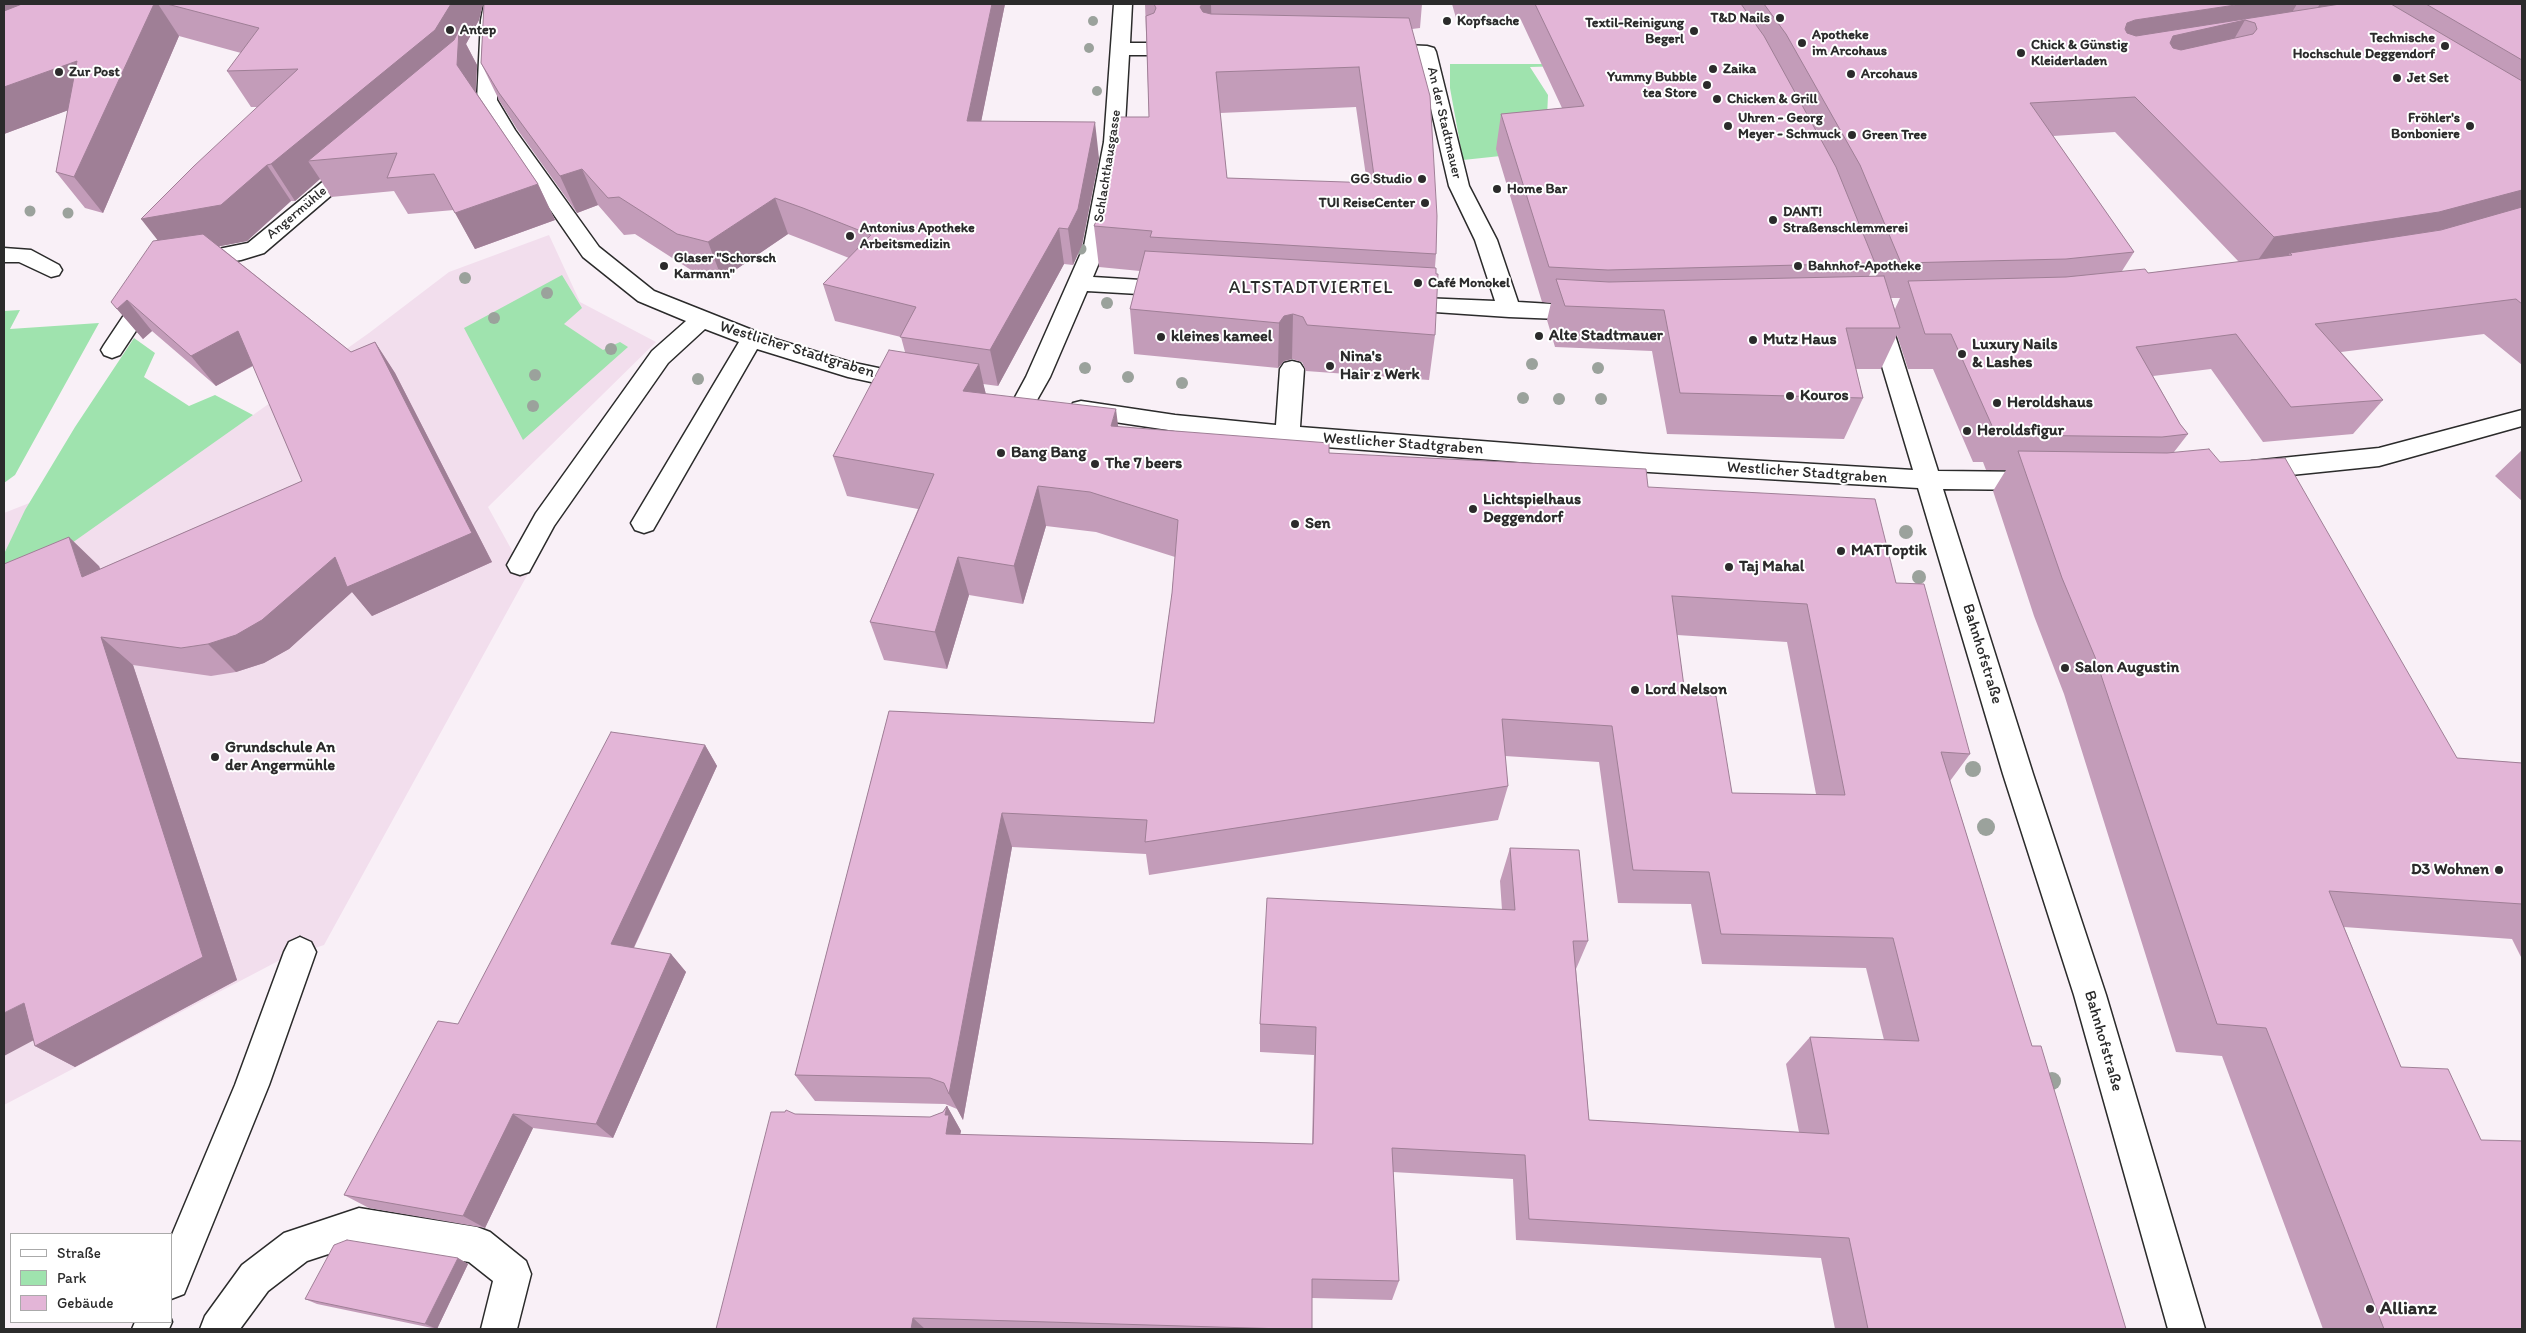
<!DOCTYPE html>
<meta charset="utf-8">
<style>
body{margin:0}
#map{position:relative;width:2526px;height:1333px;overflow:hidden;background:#f9f0f7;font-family:Itim,sans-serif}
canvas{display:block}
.frame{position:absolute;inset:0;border:5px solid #2b2b2b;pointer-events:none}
.legend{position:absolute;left:10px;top:1233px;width:162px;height:90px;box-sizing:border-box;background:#fff;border:1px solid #aaa;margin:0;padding:6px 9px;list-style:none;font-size:15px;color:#2b2b2b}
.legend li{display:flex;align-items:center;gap:10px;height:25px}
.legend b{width:25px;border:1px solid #aaa}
</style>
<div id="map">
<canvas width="2526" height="1333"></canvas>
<div class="frame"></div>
<ul class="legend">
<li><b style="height:6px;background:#fff"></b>Straße</li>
<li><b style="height:14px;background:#9fe3ae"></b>Park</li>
<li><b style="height:14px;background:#e3b5d7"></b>Gebäude</li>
</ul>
</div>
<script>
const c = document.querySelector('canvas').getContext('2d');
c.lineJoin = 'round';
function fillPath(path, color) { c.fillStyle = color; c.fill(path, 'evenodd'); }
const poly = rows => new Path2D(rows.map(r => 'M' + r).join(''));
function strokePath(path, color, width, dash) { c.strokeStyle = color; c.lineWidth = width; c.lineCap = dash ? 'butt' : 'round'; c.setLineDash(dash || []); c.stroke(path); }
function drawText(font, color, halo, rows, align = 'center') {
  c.font = font + ' Itim,sans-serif'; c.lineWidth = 4; c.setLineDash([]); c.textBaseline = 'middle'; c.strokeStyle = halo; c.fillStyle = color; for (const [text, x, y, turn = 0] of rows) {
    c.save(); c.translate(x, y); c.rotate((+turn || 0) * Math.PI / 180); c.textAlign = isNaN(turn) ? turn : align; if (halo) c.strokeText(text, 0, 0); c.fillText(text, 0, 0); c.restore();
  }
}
fillPath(poly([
 [549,235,580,302,656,342,488,507,520,565,530,570,324,945,282,959,4,1105,4,513,253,415,369,333,449,272]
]), '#f2deed');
fillPath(poly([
 [1450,64,1563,64,1564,66,1530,67,1548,95,1547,117,1510,155,1463,160,1450,88],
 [562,275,582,308,564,324,603,350,620,342,628,347,523,440,464,328],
 [20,310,10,329,99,323,15,475,4,483,4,311],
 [134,338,155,353,144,377,189,406,215,395,253,415,4,591,4,554,25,510,75,427]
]), '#9fe3ae');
const minor = poly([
 [484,4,502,4,499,20,497,100,515,130,599,247,654,291,775,339,850,362,921,377,925,383,921,389,913,391,848,377,757,349,653,530,644,533,635,530,631,523,739,342,705,329,668,363,554,526,529,572,520,575,511,572,507,565,536,513,652,351,686,321,638,301,583,257,496,131,477,100,481,20,484,4],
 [1114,4,1132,4,1130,43,1148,43,1155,45,1157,49,1155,53,1148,55,1129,55,1124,142,1106,246,1093,277,1173,282,1181,284,1184,289,1181,294,1173,296,1087,291,1050,377,1033,407,1025,409,1017,407,1013,401,1026,377,1084,246,1104,142,1114,4],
 [1381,44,1427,46,1434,48,1436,52,1469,186,1497,240,1518,302,1585,306,1593,308,1596,313,1593,318,1585,320,1509,317,1390,309,1387,304,1390,299,1398,297,1495,301,1475,240,1449,186,1419,57,1374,54,1372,50,1374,46,1381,44],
 [355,159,362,161,365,165,362,169,264,253,241,260,192,268,184,266,181,261,184,256,248,243,348,161,355,159],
 [4,248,31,250,59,265,62,270,59,275,51,277,19,262,4,262,4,248],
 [150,286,158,288,161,293,120,355,112,358,104,355,101,350,104,345,142,288,150,286],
 [1878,309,1886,311,1889,316,1938,471,2037,472,2046,475,2049,481,2046,487,2037,490,1943,489,2033,774,2106,995,2205,1329,2168,1329,2074,995,2003,774,1918,488,1649,472,1287,444,1175,431,1081,417,1073,415,1069,409,1073,403,1081,401,1175,415,1276,425,1280,369,1284,363,1292,361,1300,363,1304,369,1300,427,1649,454,1913,470,1867,316,1870,311,1878,309],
 [2522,410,2522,426,2379,466,2252,479,2243,476,2240,470,2243,464,2252,461,2379,448,2522,410],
 [300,937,311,942,316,952,269,1085,184,1294,171,1299,171,1237,235,1085,284,952,289,942,300,937],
 [359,1208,477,1227,490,1232,526,1261,531,1274,517,1329,481,1329,493,1281,469,1262,359,1244,307,1261,268,1291,240,1329,200,1329,205,1316,242,1265,284,1233,359,1208],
 [171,1319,172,1322,169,1329,132,1329,135,1322,171,1322,171,1319]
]);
strokePath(minor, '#2b2b2b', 3);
fillPath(minor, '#fff');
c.fillStyle = '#9ba29c';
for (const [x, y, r] of [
 [1093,21,5],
 [1089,48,5],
 [1097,91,5],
 [30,211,5.5],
 [68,213,5.5],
 [1081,249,5.5],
 [465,278,6],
 [547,293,6],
 [1107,303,6],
 [494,318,6],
 [611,349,6],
 [1532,364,6],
 [1085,368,6],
 [1598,368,6],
 [535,375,6],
 [1128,377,6],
 [698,379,6],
 [1182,383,6],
 [1523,398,6],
 [1559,399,6],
 [1601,399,6],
 [533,406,6],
 [1906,532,7],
 [1919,577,7],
 [1973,769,8],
 [1986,827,9],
 [2052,1081,9]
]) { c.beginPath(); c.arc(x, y, r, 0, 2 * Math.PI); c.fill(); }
fillPath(poly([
 [4,4,483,4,479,20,466,44,477,65,476,92,538,184,555,220,475,249,454,210,408,214,394,191,331,197,320,179,295,201,291,201,247,241,219,246,351,352,375,342,395,373,492,562,372,616,352,592,289,649,264,663,236,672,211,676,133,665,237,980,75,1067,35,1046,99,566,100,569,302,481,253,366,216,386,152,331,143,339,111,302,257,107,251,107,227,71,241,53,179,36,103,213,85,208,56,172,68,110,4,134],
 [484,4,1005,4,981,121,1099,158,1082,245,1073,265,1064,264,998,386,983,384,986,394,1118,427,1329,453,1648,487,1896,583,1970,754,1950,781,2032,1046,2126,1329,1835,1329,1821,1258,1516,1240,1513,1179,1393,1172,1399,1281,1392,1300,1312,1298,1312,1329,716,1329,795,1114,930,1117,943,1112,947,1106,961,1131,960,1135,1312,1144,1314,1055,1260,1052,1260,1024,1502,910,1500,881,1510,848,1588,941,1576,969,1589,1120,1799,1132,1786,1064,1810,1037,1884,1040,1866,968,1702,964,1691,904,1618,903,1599,762,1505,756,1508,786,1498,820,1149,875,1146,854,1012,847,963,1120,957,1109,945,1104,815,1101,795,1075,889,711,1154,723,1172,593,1175,557,1096,532,1046,526,1023,604,969,595,947,669,884,660,870,622,918,509,847,496,833,456,905,352,901,337,835,321,823,284,849,258,814,244,788,234,722,279,691,270,635,234,624,235,598,205,577,213,517,129,499,100,481,63],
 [1677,635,1787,642,1816,794,1732,793,1685,694],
 [1145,4,1422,4,1420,28,1412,29,1436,254,1435,267,1435,335,1429,380,1306,371,1302,362,1292,359,1284,361,1278,368,1134,354,1130,309,1140,271,1099,267,1094,226,1149,117],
 [1356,107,1367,183,1227,178,1220,113],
 [1452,4,2522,4,2522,365,2484,334,2341,352,2383,400,2353,434,2263,442,2211,369,2153,376,2180,424,2188,434,2174,452,2457,758,2522,763,2522,959,2512,939,2344,927,2401,1067,2522,1329,2323,1329,2222,1056,2176,1052,2064,694,2034,616,1993,491,2006,470,1986,470,1983,462,1973,462,1933,369,1908,369,1897,335,1881,369,1856,369,1863,398,1844,439,1667,434,1652,351,1555,347,1547,320,1551,303,1542,302,1496,149,1501,114,1562,108,1521,20,1458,25],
 [2115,132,2239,262,2148,273,2122,271,2134,252,2053,136],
 [1873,267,1876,276,1869,276],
 [1891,298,1900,298,1895,309],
 [2522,450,2522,501,2495,476],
 [705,745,717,766,634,948,671,954,686,972,613,1138,533,1128,485,1228,369,1208,344,1195,458,1024],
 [458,1258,468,1264,437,1329,317,1304,305,1299]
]), '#c39cb9');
fillPath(poly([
 [4,4,96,4,4,42],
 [154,4,158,4,179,36,103,213,74,177],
 [451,4,483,4,479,20,466,44,477,65,475,101,308,161,320,179,295,201,271,164],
 [992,4,1005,4,974,157,967,121],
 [1202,4,1211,4,1212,39,1200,7],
 [2242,4,2297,4,2282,29,2257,29,2255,23,2245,20,2225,55,2154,71,2117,55,2127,23,2135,20],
 [2320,4,2350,4,2306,26],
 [77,61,104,97,4,134,4,87],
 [1095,122,1099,158,1082,245,1073,265,1068,229],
 [267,165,291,201,247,241,170,256,141,219],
 [582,169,598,205,577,213,560,176],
 [538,184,555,220,475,249,455,213],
 [2522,190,2522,216,2292,255,2290,253,2279,268,2249,273,2274,237],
 [775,198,788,234,722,279,708,242],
 [1059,228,1064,264,998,386,990,350],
 [127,300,152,331,143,339,117,309],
 [1293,314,1292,359,1284,361,1278,368,1279,323,1284,316],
 [238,331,261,361,216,386,191,356],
 [375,342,395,373,492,562,372,616,352,592,289,649,264,663,236,672,208,644,335,557],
 [979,364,988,404,963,391],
 [1116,409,1121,449,1111,426],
 [1038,486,1046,526,1023,604,1014,566],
 [69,537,99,566,113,605,82,577],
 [958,557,969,595,947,669,935,632],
 [101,637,133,665,237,980,75,1067,35,1046],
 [705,745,717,766,627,962,611,944],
 [1002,813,1012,847,963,1120,949,1094],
 [671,954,686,972,613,1138,596,1124],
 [24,1003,64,1024,4,1056,4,1013],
 [947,1106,961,1131,960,1135,946,1134,945,1115],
 [513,1114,533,1128,485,1228,463,1216],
 [458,1258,468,1264,437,1329,425,1324],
 [913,1318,925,1329,911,1329]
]), '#9f7f96');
const building = poly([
 [22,4,154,4,74,177,56,172,77,61,4,87,4,11,22,4],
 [167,4,451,4,435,30,271,164,267,165,221,205,141,219,194,166,298,69,227,71,259,28,167,4],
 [484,4,992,4,967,121,1095,122,1078,209,1068,229,1059,228,990,350,900,337,916,307,823,284,871,235,803,208,775,198,708,242,677,234,619,197,608,198,582,169,560,176,499,93,481,63,484,4],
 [1154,4,1202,4,1200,7,1203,12,1211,14,1409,18,1430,96,1437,216,1436,254,1150,237,1152,231,1094,226,1103,205,1119,117,1149,117,1146,16,1154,13,1156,8,1154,4],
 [1359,67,1375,183,1227,178,1216,72,1359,67],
 [1535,4,1741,4,1764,36,1836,167,1875,263,1608,270,1549,267,1501,114,1584,106,1535,4],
 [1764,4,2242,4,2135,20,2127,23,2125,29,2127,33,2136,36,2340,4,2391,4,2522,81,2522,190,2439,212,2274,237,2135,97,2030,103,2134,252,2066,259,1901,263,1860,165,1786,34,1764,4],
 [2245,20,2255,23,2257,29,2253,34,2181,50,2173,48,2170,43,2173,36,2245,20],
 [2426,4,2522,4,2522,60,2426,4],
 [459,30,457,65,538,184,455,213,434,174,387,178,397,153,308,161,454,40,459,30],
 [2522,207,2522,304,2516,299,2315,324,2383,400,2291,407,2236,334,2136,347,2180,424,2188,434,2162,437,2007,435,2004,428,1993,428,1951,334,1925,334,1908,281,2066,277,2145,269,2148,273,2292,255,2290,253,2441,230,2522,207],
 [203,234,351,352,375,342,472,533,347,587,335,557,262,620,236,635,208,644,181,648,101,637,203,957,35,1046,24,1003,4,1013,4,564,69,537,82,577,302,481,238,331,191,356,127,300,117,309,111,302,153,241,203,234],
 [1145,251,1436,268,1436,274,1438,274,1435,335,1307,325,1303,317,1293,314,1284,316,1279,323,1130,309,1145,251],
 [1884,276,1900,328,1846,328,1863,398,1680,393,1664,310,1565,306,1556,279,1609,282,1884,276],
 [889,350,979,364,963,391,1116,409,1111,426,1329,443,1329,453,1646,469,1648,487,1875,499,1896,583,1924,584,1970,754,1941,752,2032,1046,2041,1046,2126,1329,1868,1329,1849,1238,1529,1219,1525,1155,1392,1148,1399,1281,1312,1279,1312,1329,1285,1329,913,1318,911,1329,716,1329,771,1112,785,1112,786,1110,795,1114,930,1117,943,1112,947,1106,945,1115,949,1115,946,1134,1313,1144,1316,1027,1260,1024,1267,898,1515,910,1510,848,1579,850,1588,941,1573,941,1589,1120,1829,1134,1810,1037,1919,1041,1893,938,1721,934,1709,872,1633,870,1612,726,1502,719,1508,786,1145,842,1147,820,1002,813,949,1094,944,1083,930,1078,795,1075,889,711,1154,723,1172,593,1178,520,1090,492,1038,486,1014,566,958,557,935,632,870,622,934,474,833,456,889,350],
 [1672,596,1807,604,1845,795,1732,793,1716,696,1685,694,1672,596],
 [2209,449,2220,462,2285,458,2457,758,2522,763,2522,904,2329,891,2401,1067,2448,1069,2481,1140,2522,1141,2522,1329,2384,1329,2266,1028,2217,1024,2095,657,2062,578,2018,451,2167,453,2209,449],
 [611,732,705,745,611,944,671,954,596,1124,513,1114,463,1216,344,1195,438,1021,458,1024,611,732],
 [347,1240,458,1258,425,1324,305,1299,334,1245,347,1240]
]);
fillPath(building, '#e3b5d7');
strokePath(building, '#9f7f96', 1);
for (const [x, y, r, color] of [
 [1780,18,5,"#2b2b2b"],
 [1447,21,5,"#2b2b2b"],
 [450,30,5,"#2b2b2b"],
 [1694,31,5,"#2b2b2b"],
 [1802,43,5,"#2b2b2b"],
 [2445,46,5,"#2b2b2b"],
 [2021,53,5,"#2b2b2b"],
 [1713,69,5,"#2b2b2b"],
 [59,72,5,"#2b2b2b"],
 [1851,74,5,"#2b2b2b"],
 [2397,78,5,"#2b2b2b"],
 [1707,85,5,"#2b2b2b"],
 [1717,99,5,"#2b2b2b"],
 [1728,126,5,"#2b2b2b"],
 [2470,126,5,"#2b2b2b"],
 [1852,135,5,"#2b2b2b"],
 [1422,179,5,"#2b2b2b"],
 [1497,189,5,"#2b2b2b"],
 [1425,203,5,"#2b2b2b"],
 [1773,220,5,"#2b2b2b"],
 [850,236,5,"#2b2b2b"],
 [664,266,5,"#2b2b2b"],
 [1798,266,5,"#2b2b2b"],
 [1418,283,5,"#2b2b2b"],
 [1539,336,5,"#2b2b2b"],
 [1161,337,5,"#2b2b2b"],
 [1753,340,5,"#2b2b2b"],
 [1962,354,5,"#2b2b2b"],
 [1330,366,5,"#2b2b2b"],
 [1790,396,5,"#2b2b2b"],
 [1997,403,5,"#2b2b2b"],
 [1967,431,5,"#2b2b2b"],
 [1001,453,5,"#2b2b2b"],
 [1095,464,5,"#2b2b2b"],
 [1473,509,5,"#2b2b2b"],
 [1295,524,5,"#2b2b2b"],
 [1841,551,5,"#2b2b2b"],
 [1729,567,5,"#2b2b2b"],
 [2065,668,5,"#2b2b2b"],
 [1635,690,5,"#2b2b2b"],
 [215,757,5,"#2b2b2b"],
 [2499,870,5,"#2b2b2b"],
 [2370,1309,5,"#2b2b2b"]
]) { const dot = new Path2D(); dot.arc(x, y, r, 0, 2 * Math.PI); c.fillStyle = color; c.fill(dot); strokePath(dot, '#fff', 2); }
drawText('bold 14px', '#2b2b2b', '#fff', [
 ["T&D Nails",1770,18,"right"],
 ["Kopfsache",1457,21],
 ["Textil-Reinigung",1684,23,"right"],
 ["Begerl",1684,39,"right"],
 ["Antep",460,30],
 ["Apotheke",1812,35],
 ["im Arcohaus",1812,51],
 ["Technische",2435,38,"right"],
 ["Hochschule Deggendorf",2435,54,"right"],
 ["Chick & Günstig",2031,45],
 ["Kleiderladen",2031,61],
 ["Zaika",1723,69],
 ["Zur Post",69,72],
 ["Arcohaus",1861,74],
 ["Yummy Bubble",1697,77,"right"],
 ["tea Store",1697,93,"right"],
 ["Jet Set",2407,78],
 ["Chicken & Grill",1727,99],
 ["Uhren - Georg",1738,118],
 ["Meyer - Schmuck",1738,134],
 ["Fröhler's",2460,118,"right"],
 ["Bonboniere",2460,134,"right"],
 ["Green Tree",1862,135],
 ["GG Studio",1412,179,"right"],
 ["Home Bar",1507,189],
 ["TUI ReiseCenter",1415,203,"right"],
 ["DANT!",1783,212],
 ["Straßenschlemmerei",1783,228],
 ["Antonius Apotheke",860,228],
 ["Arbeitsmedizin",860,244],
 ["Glaser \"Schorsch",674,258],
 ["Karmann\"",674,274],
 ["Bahnhof-Apotheke",1808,266],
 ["Café Monokel",1428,283]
], 'left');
drawText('14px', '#2b2b2b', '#fff', [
 ["An der Stadtmauer",1444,123,77],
 ["Schlachthausgasse",1108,166,-81],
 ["Angermühle",297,213,-40]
]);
drawText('bold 16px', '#2b2b2b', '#fff', [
 ["Alte Stadtmauer",1549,336],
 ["kleines kameel",1171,337],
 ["Mutz Haus",1763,340],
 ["Luxury Nails",1972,345],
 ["& Lashes",1972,363],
 ["Nina's",1340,357],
 ["Hair z Werk",1340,375],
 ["Kouros",1800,396],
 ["Heroldshaus",2007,403],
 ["Heroldsfigur",1977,431],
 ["Bang Bang",1011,453],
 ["The 7 beers",1105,464],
 ["Lichtspielhaus",1483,500],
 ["Deggendorf",1483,518],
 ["Sen",1305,524],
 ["MATToptik",1851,551],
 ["Taj Mahal",1739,567],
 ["Salon Augustin",2075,668],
 ["Lord Nelson",1645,690],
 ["Grundschule An",225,748],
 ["der Angermühle",225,766],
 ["D3 Wohnen",2489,870,"right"]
], 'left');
drawText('16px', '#2b2b2b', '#fff', [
 ["Westlicher Stadtgraben",797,350,17],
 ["Westlicher Stadtgraben",1403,444,4],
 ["Westlicher Stadtgraben",1807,473,4],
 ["Bahnhofstraße",1982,654,73],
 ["Bahnhofstraße",2103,1041,74]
]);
c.letterSpacing = '1px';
drawText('18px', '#2b2b2b', '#fff', [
 ["ALTSTADTVIERTEL",1311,288]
]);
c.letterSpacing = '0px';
drawText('bold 19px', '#2b2b2b', '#fff', [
 ["Allianz",2380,1309]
], 'left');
</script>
